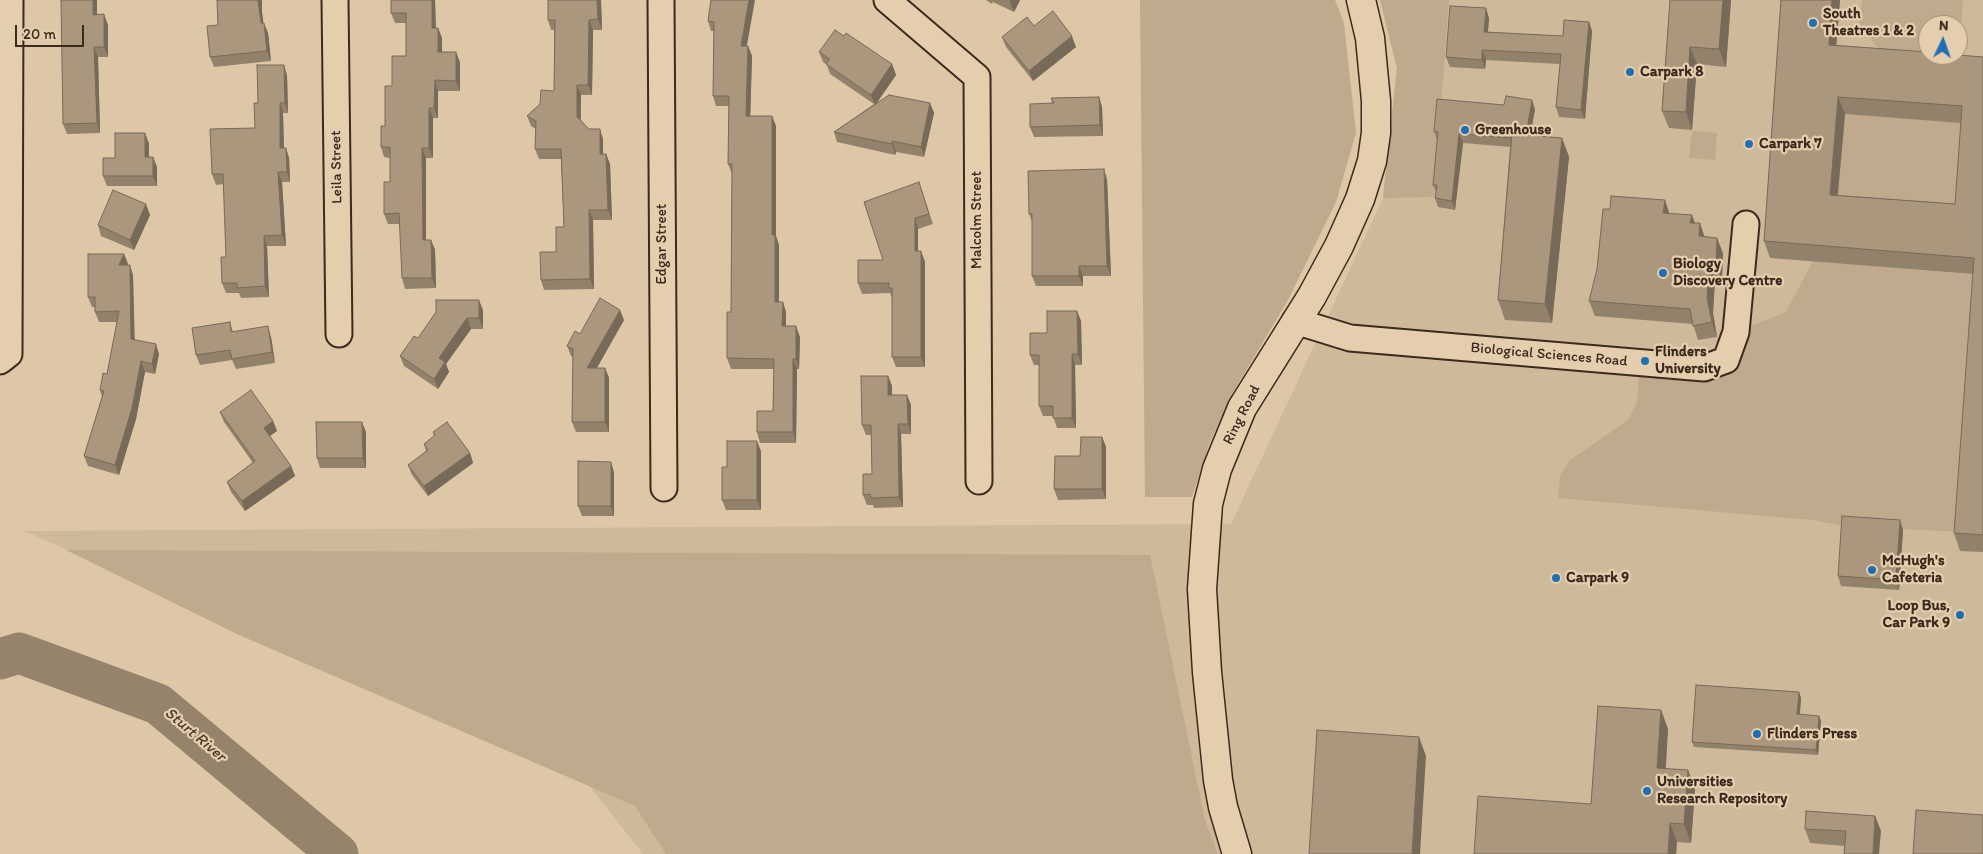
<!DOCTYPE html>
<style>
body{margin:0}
#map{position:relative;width:1983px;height:854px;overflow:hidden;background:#ddc7a7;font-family:Itim,sans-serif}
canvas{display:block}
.north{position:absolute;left:1918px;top:15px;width:50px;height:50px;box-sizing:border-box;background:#e4cead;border:1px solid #a08c74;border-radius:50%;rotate:3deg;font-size:14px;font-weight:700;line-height:20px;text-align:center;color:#3b2a1e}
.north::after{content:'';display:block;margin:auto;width:18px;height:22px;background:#1f6fb2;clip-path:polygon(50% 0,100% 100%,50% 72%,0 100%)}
.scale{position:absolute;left:15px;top:25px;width:69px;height:22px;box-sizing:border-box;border:2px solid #3b2a1e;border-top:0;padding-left:6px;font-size:15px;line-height:18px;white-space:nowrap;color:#3b2a1e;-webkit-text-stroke:4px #e4cead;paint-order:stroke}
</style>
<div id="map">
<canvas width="1983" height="854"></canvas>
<div class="north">N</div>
<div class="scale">20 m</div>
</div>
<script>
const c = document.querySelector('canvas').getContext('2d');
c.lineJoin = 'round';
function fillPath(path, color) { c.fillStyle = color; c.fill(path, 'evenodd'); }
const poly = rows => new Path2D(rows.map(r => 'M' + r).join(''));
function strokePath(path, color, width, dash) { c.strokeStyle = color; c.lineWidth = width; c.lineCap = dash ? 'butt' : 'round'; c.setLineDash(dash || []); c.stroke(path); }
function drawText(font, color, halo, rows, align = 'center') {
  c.font = font + ' Itim,sans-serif'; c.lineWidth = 4.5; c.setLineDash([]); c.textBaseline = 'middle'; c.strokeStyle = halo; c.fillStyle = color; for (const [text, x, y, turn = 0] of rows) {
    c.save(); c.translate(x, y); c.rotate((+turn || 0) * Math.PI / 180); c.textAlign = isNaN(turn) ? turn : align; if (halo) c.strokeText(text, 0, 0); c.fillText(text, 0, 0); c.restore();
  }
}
fillPath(poly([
 [1380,0,1983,0,1983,854,643,854,580,774,24,531,1231,524,1383,198,1397,68],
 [1928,25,1958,25,1958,55,1928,55]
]), '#ceb99a');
fillPath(poly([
 [1140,0,1335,0,1344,23,1356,133,1336,202,1288,300,1235,389,1210,442,1192,497,1145,497],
 [1380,0,1449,0,1434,197,1383,198,1397,68],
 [1862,0,1963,0,1958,64,1879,49,1859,23],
 [1928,25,1958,25,1958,55,1928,55],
 [1845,114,1968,123,1962,221,1836,212],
 [1692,131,1717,133,1715,160,1689,158],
 [1813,261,1980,275,1963,532,1845,526,1812,520,1558,498,1560,476,1569,461,1628,420,1637,402,1640,362,1704,368,1736,332,1786,312],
 [66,550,1150,555,1205,820,1218,854,666,854,635,806,239,635]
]), '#bfaa8e');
strokePath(poly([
 [0,659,19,653,158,704,338,854]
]), '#96836b', 41);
const minor = poly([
 [335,0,339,334],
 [661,0,664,488],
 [887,0,977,77,979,481],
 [1295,321,1350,338,1704,368,1726,360,1736,332,1746,224],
 [0,361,9,354,10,0]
]);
const tertiary = poly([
 [1237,854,1223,807,1218,780,1207,672,1202,589,1208,504,1217,469,1242,408,1312,296,1339,246,1360,199,1372,161,1376,133,1376,101,1370,38,1361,0]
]);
strokePath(minor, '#3b2a1e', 29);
strokePath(tertiary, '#3b2a1e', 31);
strokePath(minor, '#e4cead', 25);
strokePath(tertiary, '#e4cead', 28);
fillPath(poly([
 [217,0,262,0,262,12,263,23,268,33,271,61,214,67,210,57,218,25],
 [391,0,435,0,436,28,438,28,442,38,442,52,460,62,460,91,438,91,438,118,433,118,433,158,426,158,426,240,431,240,435,250,436,288,405,289,402,278,400,224,388,224,384,214,390,182,390,158,384,157,381,147,392,86,406,56,406,23,395,23,391,13],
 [601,0,602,30,593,30,592,95,581,95,581,120,589,129,603,139,603,154,606,154,610,164,612,220,593,220,594,289,544,290,541,280,556,252,564,227,561,159,539,159,535,149,536,129,531,126,527,116,554,91,554,30,551,30,548,20],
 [711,0,747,46,748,46,752,56,750,116,772,116,776,126,776,236,779,245,779,302,786,312,786,326,800,337,799,369,797,369,796,443,760,443,757,432,773,411,774,369,731,369,727,358,731,312,732,174,728,164,729,106,716,106,713,96,714,31,711,31,708,21],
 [986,0,1020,0,1014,12,993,2,992,4],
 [1670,0,1731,0,1726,67,1697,64,1692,130,1669,128,1662,111],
 [1781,0,1840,0,1836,45,1983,57,1983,552,1960,551,1954,533,1973,274,1770,258,1764,241],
 [1845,114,1961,123,1955,204,1838,195],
 [97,14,108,25,108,57,98,57,100,133,67,134,63,124],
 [1489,18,1488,32,1563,36,1589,22,1592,31,1585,119,1559,117,1556,107,1560,64,1486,60,1485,69,1450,67,1446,57],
 [1034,26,1076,47,1033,81,1006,47,1002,37],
 [844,36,892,64,896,75,877,103,930,103,934,113,924,157,896,152,895,155,837,142,834,132,874,104,830,74,827,65,823,62,819,52],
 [287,75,288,113,283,113,284,148,286,148,289,158,290,182,282,182,286,246,267,246,269,297,241,298,239,293,226,293,222,283,226,257,224,184,216,185,212,174,255,128,258,103],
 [1099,97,1102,107,1103,136,1034,137,1030,127,1052,103,1051,98],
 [1535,109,1530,136,1562,138,1569,157,1552,323,1505,320,1498,300,1510,147,1463,143,1455,210,1438,207,1435,198,1436,192,1433,185,1437,140,1434,131],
 [145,133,149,144,149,157,153,157,157,167,157,186,107,186,103,176,115,158],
 [1107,179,1111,276,1083,276,1083,286,1036,286,1032,276,1032,221,1029,214],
 [919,182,933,224,918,229,918,251,921,251,925,262,925,367,896,367,892,357,892,298,890,293,862,294,858,283,883,260],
 [1670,214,1692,215,1695,223,1704,236,1723,253,1722,279,1715,279,1713,313,1717,337,1698,340,1693,324,1595,316,1589,301],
 [150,215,134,250,101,236,98,225],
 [124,254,128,264,127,265,133,275,134,340,159,354,155,374,145,372,136,419,119,475,88,466,84,456,102,397,100,390,107,374,117,322,99,322,95,312,95,307,92,307,88,297],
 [483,310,483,329,471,329,446,364,449,372,438,389,404,366,400,356,418,338],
 [1077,311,1081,321,1082,365,1075,365,1076,428,1057,428,1053,416,1043,416,1039,406,1039,365,1034,365,1030,355,1047,333],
 [624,320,597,368,605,368,609,378,609,432,576,432,572,422,573,357,571,356,567,346,580,334],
 [230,322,233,332,271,337,275,363,236,369,232,360,200,365,196,355],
 [888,376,892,386,892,395,907,395,911,405,911,434,901,434,903,507,874,508,873,505,867,505,863,495,872,474,871,435,866,435,862,425],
 [220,412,273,421,277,431,270,436,291,466,295,476,245,511,231,492,227,482,253,463,224,422],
 [366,432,366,468,320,468,317,458],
 [433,432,470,453,473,463,428,496,412,475,408,465,426,451,424,444,434,436],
 [1102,437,1106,447,1106,499,1058,500,1054,489],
 [761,451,761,510,726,510,722,500,727,467],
 [614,472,614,516,582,516,578,506],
 [1903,530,1899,590,1841,586,1838,576],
 [1799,692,1801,698,1800,715,1819,716,1821,721,1818,755,1694,747,1692,742],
 [1661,710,1668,729,1666,768,1695,789,1691,843,1677,842,1676,854,1474,854,1591,804],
 [1875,816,1881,831,1845,846,1810,843,1805,829]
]), '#92826c');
fillPath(poly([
 [93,0,97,0,97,25,93,15],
 [258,0,262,0,262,12,265,34,261,23],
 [432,0,435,0,436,38,432,28],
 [597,0,601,0,602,30,598,19],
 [749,0,755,0,745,56,741,46],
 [1011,0,1020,0,1014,12,1010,2],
 [1723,0,1731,0,1726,67,1719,49],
 [1832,0,1840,0,1835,62,1829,45],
 [1486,8,1489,18,1487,41,1484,32],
 [104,14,108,25,108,57,104,47],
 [589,20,593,30,592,95,588,85],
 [1589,22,1592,31,1585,119,1581,110],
 [264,23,268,33,271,61,267,51],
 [438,28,442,38,442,62,438,52],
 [1072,36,1076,47,1033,81,1029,71],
 [748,46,752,56,750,126,746,116],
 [94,47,98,57,100,133,97,123],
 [1690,47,1697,64,1692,130,1686,112],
 [1482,50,1486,60,1485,69,1482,60],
 [456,52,460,62,460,91,456,81],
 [892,64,896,75,875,105,871,95],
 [284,65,287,75,288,113,285,103],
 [435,80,438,91,438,118,434,108],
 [577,85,581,95,580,127,577,117],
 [1099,97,1102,107,1103,136,1100,125],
 [1838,97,1845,114,1836,212,1830,195],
 [1532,100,1535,109,1528,149,1525,139],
 [280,103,283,113,284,158,280,148],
 [930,103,934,113,924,157,921,147],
 [429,108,433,118,433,158,429,148],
 [772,116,776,126,776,236,779,245,779,312,775,302,772,235],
 [600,129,603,139,603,164,600,154],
 [145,133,149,144,149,167,145,157],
 [1459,134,1463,143,1455,210,1452,201],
 [1562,138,1569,157,1552,323,1545,304],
 [892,141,896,152,895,155,892,144],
 [286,148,289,158,290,182,287,172],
 [422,148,426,158,426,250,423,240],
 [606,154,610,164,612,220,608,210],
 [153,157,157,167,157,186,153,176],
 [1104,169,1107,179,1111,276,1107,266],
 [278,172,282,182,286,246,282,235],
 [1665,200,1670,215,1663,213],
 [146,204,150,215,134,250,130,240],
 [589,210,593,220,594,289,590,279],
 [1692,215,1697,230,1690,223],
 [915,218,918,229,918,262,915,251],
 [1700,223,1705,238,1699,236],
 [264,236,267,246,269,297,265,286],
 [1717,238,1723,253,1722,279,1716,265],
 [431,240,435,250,436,288,432,278],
 [921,251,925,262,925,367,921,357],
 [124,254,128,264,123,276,119,265],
 [1709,264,1715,279,1713,313,1717,337,1712,322,1707,298],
 [130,265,133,275,135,349,131,339],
 [1079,266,1083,276,1083,286,1079,276],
 [479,300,483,310,483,329,479,318],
 [783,302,786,312,786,337,782,326],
 [620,310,624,320,591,378,587,368],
 [1077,311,1081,321,1082,365,1078,354],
 [467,318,471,329,446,364,449,372,438,389,434,379,439,358],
 [268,326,271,337,275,363,272,352],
 [796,326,800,337,799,369,796,359],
 [156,344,159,354,155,374,152,364],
 [1072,354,1075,365,1076,428,1072,418],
 [793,359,797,369,796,443,793,432],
 [141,361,145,372,136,419,119,475,115,465],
 [605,368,609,378,609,432,605,422],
 [888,376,892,386,892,405,888,395],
 [907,395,911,405,911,434,908,424],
 [273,421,277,431,267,438,264,428],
 [362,422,366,432,366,468,363,458],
 [898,424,901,434,903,507,899,497],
 [1102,437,1106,447,1106,499,1102,489],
 [757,441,761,451,761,510,757,500],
 [470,453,473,463,428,496,424,486],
 [611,462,614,472,614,516,611,506],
 [291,466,295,476,245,511,242,501],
 [1900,520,1903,530,1899,590,1896,580],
 [1799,692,1801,698,1799,720,1797,714],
 [1661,710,1668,729,1664,787,1657,768],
 [1819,716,1821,721,1818,755,1816,750],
 [1419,737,1426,756,1420,854,1412,854],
 [1688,770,1695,789,1691,843,1684,824],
 [1875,816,1881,831,1879,854,1873,854],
 [1670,823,1677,842,1676,854,1668,854]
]), '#776a58');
const building = poly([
 [61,0,93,0,93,15,104,14,104,47,94,47,97,123,63,124,61,0],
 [217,0,258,0,261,23,264,23,267,51,210,57,207,26,218,25,217,0],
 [391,0,432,0,432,28,438,28,438,52,456,52,456,81,435,80,434,108,429,108,429,148,422,148,423,240,431,240,432,278,402,278,399,213,384,214,384,182,390,182,390,147,381,147,381,126,385,126,385,86,392,86,392,56,406,56,406,13,391,13,391,0],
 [548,0,597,0,598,19,589,20,588,85,577,85,577,117,589,129,600,129,600,154,606,154,608,210,589,210,590,279,541,280,540,252,556,252,556,227,564,227,561,149,535,149,536,121,527,116,540,104,541,90,554,91,555,20,548,20,548,0],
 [711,0,749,0,741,46,748,46,746,116,772,116,772,235,775,235,775,302,783,302,782,326,796,326,796,359,793,359,793,432,757,432,757,411,773,411,774,359,727,358,727,312,731,312,732,164,728,164,729,96,713,96,714,22,708,21,711,0],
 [1670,0,1723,0,1719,49,1690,47,1686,112,1662,111,1670,0],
 [1781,0,1832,0,1829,45,1928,52,1928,55,1958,55,1983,57,1983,535,1954,533,1974,258,1764,241,1781,0],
 [1838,97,1962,106,1955,204,1830,195,1838,97],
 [1450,6,1486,8,1484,32,1563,36,1564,20,1589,22,1581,110,1556,107,1561,54,1482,50,1482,60,1446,57,1450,6],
 [1053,11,1072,36,1029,71,1002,37,1027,17,1034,26,1053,11],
 [835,30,844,36,846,33,892,64,871,95,826,64,830,59,819,52,835,30],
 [257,65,284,65,285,103,280,103,280,148,286,148,287,172,278,172,282,235,264,236,265,286,237,288,237,283,222,283,221,257,226,257,223,174,212,174,210,129,255,128,254,103,258,103,257,65],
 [889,95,930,103,921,147,892,141,892,144,834,132,889,95],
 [1506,96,1532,100,1526,135,1512,134,1511,138,1459,134,1452,201,1435,198,1437,185,1433,185,1438,132,1434,131,1437,99,1504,105,1506,96],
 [1099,97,1100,125,1030,127,1030,104,1054,103,1051,98,1099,97],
 [115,133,145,133,145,157,153,157,153,176,103,176,103,158,115,158,115,133],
 [1512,134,1562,138,1545,304,1498,300,1512,134],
 [1104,169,1107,266,1079,266,1079,276,1032,276,1032,214,1029,214,1028,171,1104,169],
 [919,182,929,214,915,218,915,251,921,251,921,357,892,357,892,288,888,288,889,283,858,283,858,260,883,260,864,202,919,182],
 [113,190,146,204,130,240,98,225,113,190],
 [1611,196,1665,200,1663,213,1692,215,1690,223,1700,223,1699,236,1717,238,1716,265,1709,264,1707,298,1712,322,1693,326,1690,309,1589,301,1597,269,1603,209,1610,209,1611,196],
 [88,254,124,254,119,265,130,265,131,339,156,344,152,364,141,361,132,408,115,465,84,456,104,391,100,390,103,373,107,374,119,311,95,312,95,297,88,297,88,254],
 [600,298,620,310,587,368,605,368,605,422,572,422,573,349,567,346,575,331,580,334,600,298],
 [436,300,479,300,479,318,467,318,439,358,445,362,434,379,400,356,414,336,418,338,436,312,436,300],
 [1047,311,1077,311,1078,354,1072,354,1072,418,1053,418,1053,406,1039,406,1039,355,1030,355,1030,333,1047,333,1047,311],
 [230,322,231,332,268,326,272,352,232,359,230,350,196,355,192,328,230,322],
 [861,376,888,376,888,395,907,395,908,424,898,424,899,497,871,498,870,494,863,495,863,474,872,474,871,425,862,425,861,376],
 [251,390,273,421,264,428,291,466,242,501,227,482,255,461,220,412,251,390],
 [316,422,362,422,363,458,317,458,316,422],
 [447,422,470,453,424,486,408,465,428,450,424,444,435,435,433,432,447,422],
 [1081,437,1102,437,1102,489,1054,489,1055,456,1080,456,1081,437],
 [727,441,757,441,757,500,722,500,722,467,727,467,727,441],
 [578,461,611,462,611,506,578,506,578,461],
 [1842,516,1900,520,1896,580,1838,576,1842,516],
 [1696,685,1799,692,1797,714,1819,716,1816,750,1692,742,1696,685],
 [1598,706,1661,710,1657,768,1688,770,1684,824,1670,823,1668,854,1474,854,1478,796,1591,804,1598,706],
 [1317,730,1419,737,1412,854,1309,854,1317,730],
 [1916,810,1983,815,1983,854,1913,854,1916,810],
 [1806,811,1875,816,1873,854,1844,854,1846,831,1805,829,1806,811]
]);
fillPath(building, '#aa977d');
strokePath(building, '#776a58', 1);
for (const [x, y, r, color] of [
 [1813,23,5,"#1f6fb2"],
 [1630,72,5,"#1f6fb2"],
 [1465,130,5,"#1f6fb2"],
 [1749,144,5,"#1f6fb2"],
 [1663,273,5,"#1f6fb2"],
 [1645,361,5,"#1f6fb2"],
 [1872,570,5,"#1f6fb2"],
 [1556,578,5,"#1f6fb2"],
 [1960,615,5,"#1f6fb2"],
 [1757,734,5,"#1f6fb2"],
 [1647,791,5,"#1f6fb2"]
]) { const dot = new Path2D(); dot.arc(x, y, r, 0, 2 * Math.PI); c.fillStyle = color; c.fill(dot); strokePath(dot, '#e4cead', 2); }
drawText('bold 15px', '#3b2a1e', '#e4cead', [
 ["South",1823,14],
 ["Theatres 1 & 2",1823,31],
 ["Carpark 8",1640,72],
 ["Greenhouse",1475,130],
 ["Carpark 7",1759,144],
 ["Biology",1673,264],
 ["Discovery Centre",1673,281],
 ["Flinders",1655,352],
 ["University",1655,369],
 ["McHugh's",1882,561],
 ["Cafeteria",1882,578],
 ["Carpark 9",1566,578],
 ["Loop Bus,",1950,606,"right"],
 ["Car Park 9",1950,623,"right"],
 ["Flinders Press",1767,734],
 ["Universities",1657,782],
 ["Research Repository",1657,799]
], 'left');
drawText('15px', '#3b2a1e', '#e4cead', [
 ["Leila Street",337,167,-91],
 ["Malcolm Street",977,220,-90],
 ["Edgar Street",662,244,-90],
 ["Biological Sciences Road",1549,355,5],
 ["Ring Road",1242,415,-63]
]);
drawText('italic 16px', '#4d3c2d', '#e4cead', [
 ["Sturt River",195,735,40]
]);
</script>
